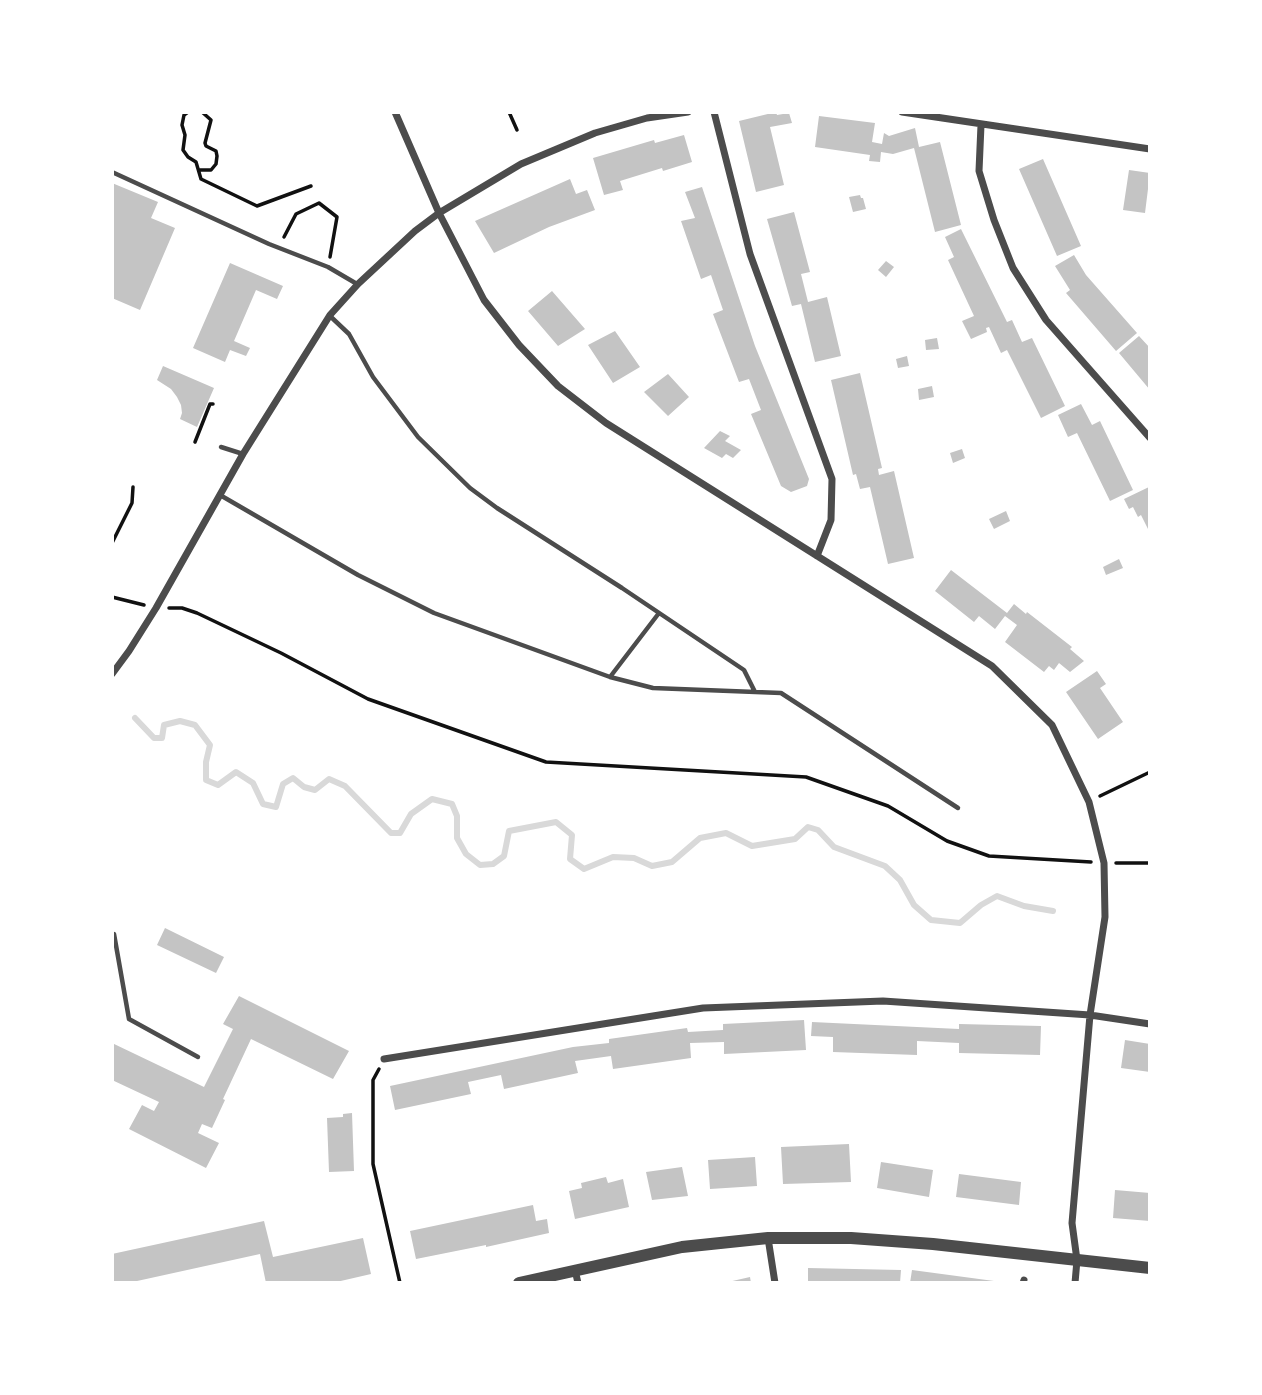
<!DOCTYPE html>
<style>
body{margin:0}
#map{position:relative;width:1262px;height:1395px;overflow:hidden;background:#fff;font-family:Barlow,sans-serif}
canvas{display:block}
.frame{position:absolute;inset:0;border:114px solid #fff;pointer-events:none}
</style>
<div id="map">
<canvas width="1262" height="1395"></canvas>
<div class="frame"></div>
</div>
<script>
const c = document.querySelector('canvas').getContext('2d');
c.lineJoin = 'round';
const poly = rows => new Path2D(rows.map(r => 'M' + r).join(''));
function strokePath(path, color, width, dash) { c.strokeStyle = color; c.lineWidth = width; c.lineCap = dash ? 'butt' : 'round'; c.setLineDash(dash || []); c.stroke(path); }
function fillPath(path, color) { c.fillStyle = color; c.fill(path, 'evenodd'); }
strokePath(poly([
 [135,718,154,738,162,738,164,725,180,721,195,725,210,745,206,762,206,780,218,785,236,772,253,783,263,804,276,807,283,784,293,778,304,787,315,790,329,779,345,786,391,833,400,833,411,814,432,799,452,804,457,816,457,838,466,854,480,865,493,864,504,856,509,831,556,822,572,835,570,859,584,869,613,857,634,858,652,866,672,862,700,838,726,833,752,846,795,839,808,827,818,830,834,847,885,866,900,880,914,905,931,920,960,923,981,905,997,896,1024,906,1053,911]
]), '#d9d9d9', 6);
fillPath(poly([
 [776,112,777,115,789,113,792,123,770,127,784,185,756,192,739,121],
 [819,116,875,123,872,142,882,144,884,133,889,136,915,128,919,147,940,142,961,225,935,232,914,148,893,154,881,152,880,162,869,161,870,155,815,147],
 [684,135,692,162,663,171,662,168,620,181,623,190,604,195,593,158,654,140,655,143],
 [1043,159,1081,246,1057,256,1019,169],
 [1129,170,1150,173,1145,213,1123,210],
 [570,179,576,194,587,190,595,210,549,227,494,253,475,221],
 [112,183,158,202,151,218,175,228,140,310,112,298],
 [702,187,755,346,809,479,807,486,791,492,781,486,751,414,761,410,749,379,739,382,713,314,723,310,711,275,701,279,681,221,695,218,685,192],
 [860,195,861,198,863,198,866,209,853,212,849,197],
 [794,212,810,272,801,274,808,302,827,297,841,356,815,362,801,304,792,306,767,219],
 [961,229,1007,322,1012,320,1022,342,1032,338,1065,406,1041,418,1007,350,1001,353,989,327,986,328,987,332,971,339,962,321,974,316,948,260,954,257,945,237],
 [1074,255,1086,275,1137,333,1116,351,1066,293,1070,290,1055,266],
 [886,261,894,267,886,277,878,270],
 [230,263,283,286,277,299,256,290,234,341,250,348,246,356,230,350,225,362,193,348],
 [552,291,585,329,558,346,528,311],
 [615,331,640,367,613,383,588,345],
 [1139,336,1150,348,1150,390,1119,353],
 [937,338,939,349,926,350,925,340],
 [907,356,909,366,898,368,896,359],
 [163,366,214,388,197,427,180,419,182,413,181,405,177,397,171,389,157,380],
 [860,373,882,468,878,469,879,475,894,471,914,558,888,564,870,487,860,489,856,474,853,475,831,380],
 [668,374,689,397,668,416,644,392],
 [932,386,934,397,919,400,918,389],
 [1081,404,1092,425,1100,421,1133,490,1110,501,1077,433,1068,437,1058,415],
 [720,431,730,436,725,441,741,450,733,458,726,454,722,458,704,448],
 [962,449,965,458,953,463,950,453],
 [1149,487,1150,489,1150,533,1141,515,1138,517,1133,507,1129,509,1124,499],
 [1006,511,1010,521,994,529,989,519],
 [1119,559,1123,568,1106,575,1103,567],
 [951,570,1007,613,1014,604,1026,614,1027,612,1072,647,1070,649,1084,661,1070,672,1059,663,1054,670,1049,666,1044,672,1005,642,1017,625,1005,616,995,629,979,616,974,622,935,591],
 [1097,671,1106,684,1100,688,1123,722,1098,739,1066,692],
 [165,928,224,957,216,973,157,945],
 [239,996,349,1051,333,1079,251,1039,223,1099,225,1100,212,1128,202,1124,198,1133,219,1143,206,1168,129,1129,142,1105,154,1111,159,1102,112,1080,112,1043,204,1087,233,1029,223,1024],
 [804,1020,806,1050,724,1054,724,1042,690,1043,691,1058,613,1069,611,1056,575,1061,578,1073,504,1089,501,1075,468,1082,471,1094,395,1110,390,1086,573,1047,609,1043,609,1039,687,1028,688,1032,723,1030,723,1024],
 [812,1022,959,1029,959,1024,1041,1026,1040,1055,959,1053,959,1043,917,1041,917,1055,833,1052,833,1037,811,1036],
 [1125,1040,1150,1044,1150,1072,1121,1068],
 [352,1113,354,1171,329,1172,327,1118,343,1117,343,1114],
 [849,1144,851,1182,783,1184,781,1147],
 [755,1157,757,1186,710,1189,708,1160],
 [881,1162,933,1170,929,1197,877,1188],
 [682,1167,688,1196,652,1200,646,1172],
 [959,1174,1021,1182,1019,1205,956,1197],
 [606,1177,608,1183,623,1179,629,1207,575,1219,569,1191,582,1188,581,1183],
 [1115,1190,1150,1193,1150,1221,1113,1218],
 [533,1205,536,1221,547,1219,549,1233,486,1247,486,1245,416,1259,410,1231],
 [264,1221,273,1257,363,1238,371,1274,332,1283,266,1283,260,1254,128,1283,112,1283,112,1254],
 [808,1268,901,1270,900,1283,808,1283],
 [912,1270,994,1281,994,1283,910,1283],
 [750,1277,751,1283,728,1283,728,1282]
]), '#c4c4c4');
strokePath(poly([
 [188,112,184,115,182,125,185,135,183,150,188,157,196,162,201,179,257,206,311,186],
 [509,112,517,130],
 [199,170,211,170,216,164,217,156,216,151,206,146,205,143,211,120,202,112],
 [284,237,296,214,319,203,337,217,330,257],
 [195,442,210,404,213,404],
 [112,543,132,503,133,487],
 [112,597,144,605],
 [169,608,182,608,197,613,281,653,368,699,546,762,806,777,888,806,947,841,989,856,1091,862],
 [1100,796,1150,772],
 [1116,863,1150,863],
 [379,1069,373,1080,373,1164,400,1283]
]), '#111', 3.5);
strokePath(poly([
 [112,172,269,244,328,267,357,284],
 [330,316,349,334,373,377,418,437,470,488,497,508,622,588,744,670,755,692],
 [221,447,243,454],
 [220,495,358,575,434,613,610,677,653,688,781,693,958,808],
 [610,677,659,613],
 [112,934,114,934,129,1019,198,1057]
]), '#4c4c4c', 4.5);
strokePath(poly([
 [395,112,439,213,484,300,519,345,558,386,606,423,992,666,1052,725,1089,802,1104,863,1105,917,1090,1015,1072,1223,1077,1260,1075,1283],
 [714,112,750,254,832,479,831,520,817,556],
 [902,112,1150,149],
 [981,125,979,171,994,220,1013,268,1046,320,1150,438],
 [112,674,129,651,156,608,243,454,330,315,358,284,415,231,439,213,521,164,595,133,647,118,688,112],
 [384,1059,703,1008,883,1001,1090,1015,1150,1024],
 [768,1238,775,1283],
 [575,1270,578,1283],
 [1023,1283,1024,1280]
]), '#4c4c4c', 7);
strokePath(poly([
 [519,1283,682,1247,768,1238,851,1238,933,1244,1150,1268]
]), '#4c4c4c', 12);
</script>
